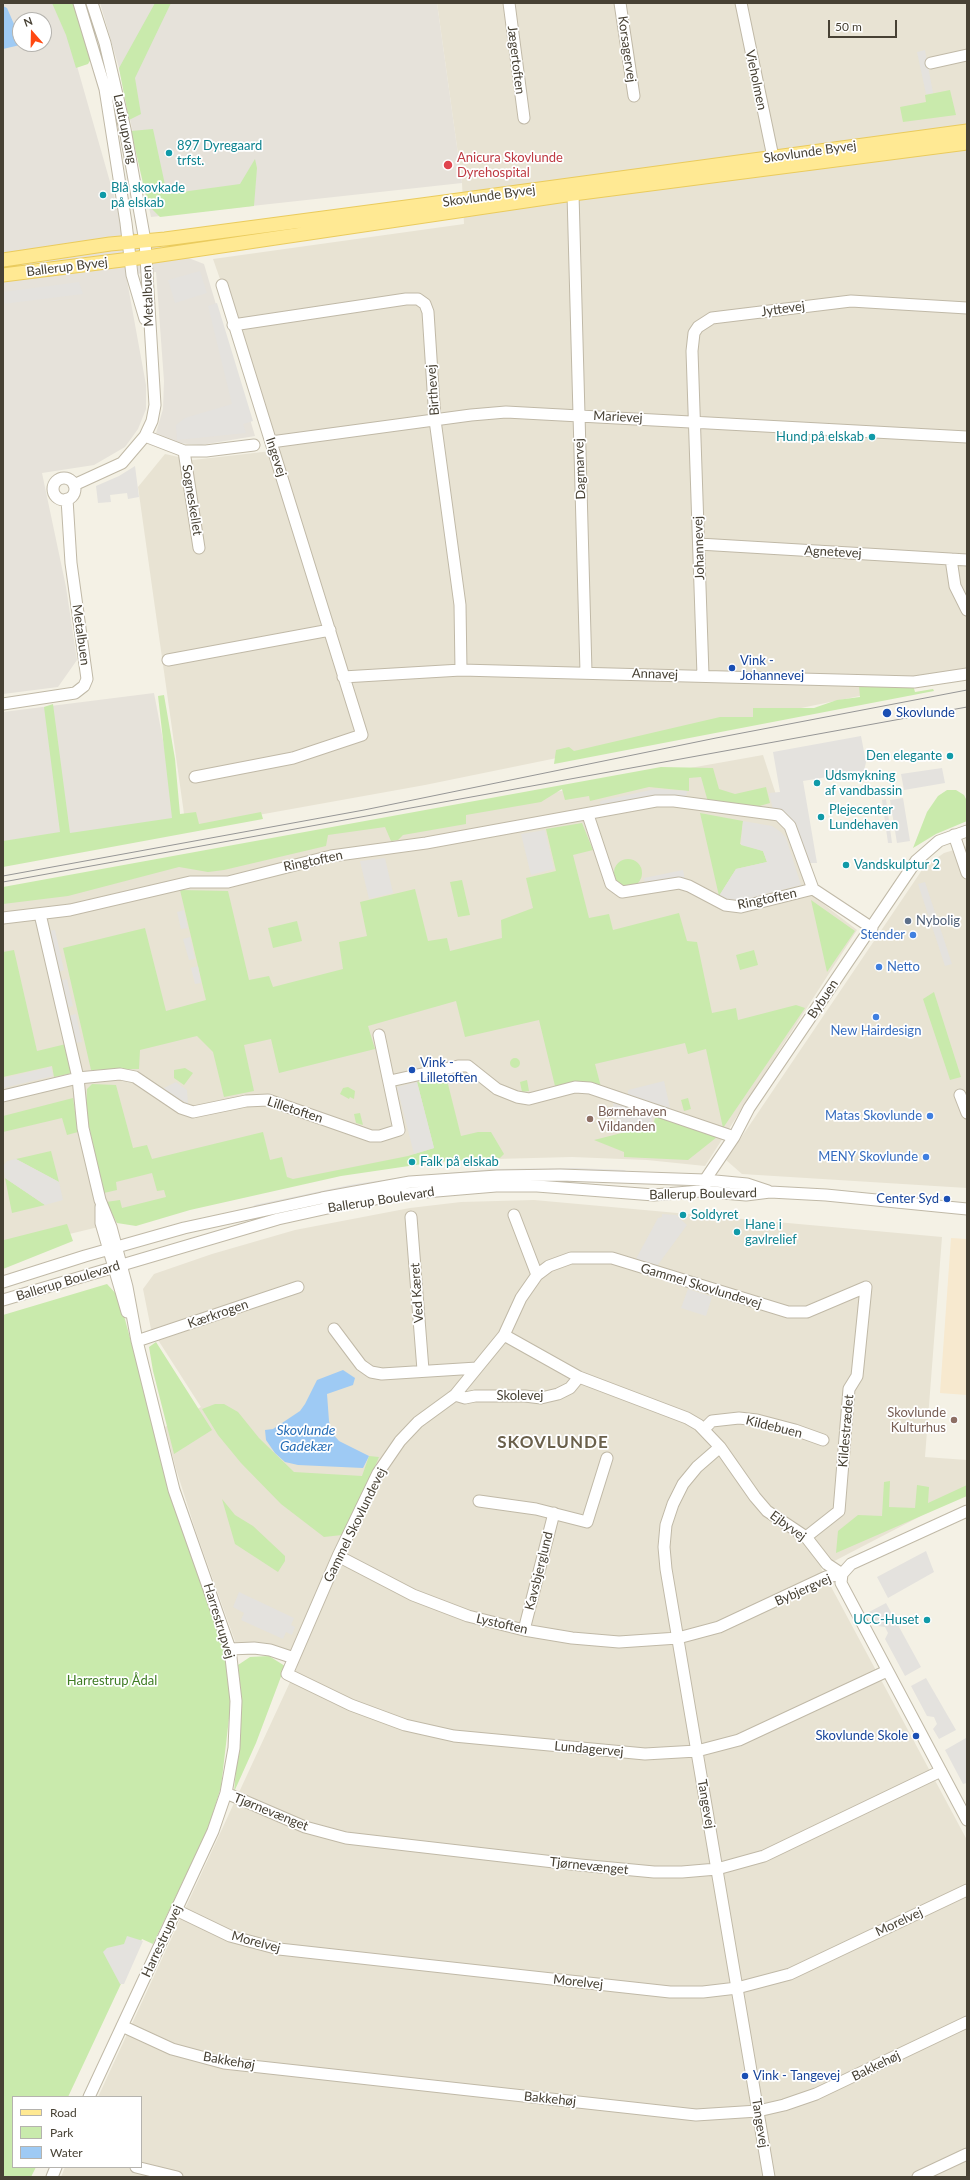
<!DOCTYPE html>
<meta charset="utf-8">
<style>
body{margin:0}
#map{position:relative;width:970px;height:2180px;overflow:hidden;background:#f4f1e5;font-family:Lato,sans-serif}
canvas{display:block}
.frame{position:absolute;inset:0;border:4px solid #474134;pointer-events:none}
.legend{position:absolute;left:12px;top:2096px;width:130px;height:72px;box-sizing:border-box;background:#fff;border:1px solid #b5b3ae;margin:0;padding:5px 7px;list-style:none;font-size:12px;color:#474134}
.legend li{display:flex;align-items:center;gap:8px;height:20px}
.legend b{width:20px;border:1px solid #b5b3ae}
.north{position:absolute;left:12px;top:12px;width:40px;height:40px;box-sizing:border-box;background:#fff;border:1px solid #b5b3ae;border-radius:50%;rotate:340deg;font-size:11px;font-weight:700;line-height:16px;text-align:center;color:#474134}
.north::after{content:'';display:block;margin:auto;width:14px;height:18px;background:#ff4811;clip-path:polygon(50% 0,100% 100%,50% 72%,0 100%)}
.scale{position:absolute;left:828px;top:20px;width:69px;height:18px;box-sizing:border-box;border:2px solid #474134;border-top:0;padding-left:5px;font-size:12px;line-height:14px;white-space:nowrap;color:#474134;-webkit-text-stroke:3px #fff;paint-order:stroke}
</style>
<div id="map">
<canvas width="970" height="2180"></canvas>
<div class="frame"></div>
<ul class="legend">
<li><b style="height:5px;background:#ffe993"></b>Road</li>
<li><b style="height:11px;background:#c9eaac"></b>Park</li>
<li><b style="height:11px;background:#9ecaf4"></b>Water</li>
</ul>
<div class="north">N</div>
<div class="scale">50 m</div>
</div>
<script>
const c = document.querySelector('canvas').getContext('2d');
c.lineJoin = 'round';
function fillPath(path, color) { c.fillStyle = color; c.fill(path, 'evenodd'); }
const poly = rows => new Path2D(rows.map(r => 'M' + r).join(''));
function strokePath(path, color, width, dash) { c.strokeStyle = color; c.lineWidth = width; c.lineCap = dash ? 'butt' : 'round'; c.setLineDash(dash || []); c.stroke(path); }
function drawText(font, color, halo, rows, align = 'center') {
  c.font = font + ' Lato,sans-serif'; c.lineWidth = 3.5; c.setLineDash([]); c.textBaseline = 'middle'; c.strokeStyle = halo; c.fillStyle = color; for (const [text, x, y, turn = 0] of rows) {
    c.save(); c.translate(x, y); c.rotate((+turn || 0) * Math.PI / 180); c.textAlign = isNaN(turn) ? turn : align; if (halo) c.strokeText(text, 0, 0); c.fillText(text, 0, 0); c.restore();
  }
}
fillPath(poly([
 [437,3,967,3,967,674,425,785,186,828,138,487,165,454,193,460,280,450,213,259,464,224,462,183],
 [763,755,808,892,857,930,705,1166,647,1160,572,1157,418,1161,277,1184,3,1250,3,893,319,834],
 [967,846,967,1188,742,1174,726,1160,924,867,944,853],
 [534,1200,942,1237,925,1457,967,1460,967,1492,821,1568,967,1840,967,2177,61,2177,65,2167,141,2167,141,2097,98,2097,297,1667,273,1655,240,1655,196,1532,176,1469,165,1427,201,1407,151,1329,143,1289,154,1274,212,1254,295,1230,410,1208,461,1202]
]), '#e8e3d3');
fillPath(poly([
 [951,1238,967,1239,967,1395,940,1393]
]), '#f7e9cf');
fillPath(poly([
 [3,3,59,3,122,224,145,241,204,264,255,436,201,445,176,443,156,433,163,409,164,381,156,272,126,275,146,385,146,409,138,429,125,447,94,465,42,473,66,587,77,660,58,687,3,694],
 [20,20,44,20,44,44,20,44],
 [100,3,437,3,462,183,151,217,119,68],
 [154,693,180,829,3,860,3,712]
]), '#e6e2da');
fillPath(poly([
 [52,3,76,3,91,59,88,64,76,68,66,35],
 [155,3,171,3,135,78,141,114,129,120,119,68],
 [950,90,956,115,903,122,900,107,926,102,925,95],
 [153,129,167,194,240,184,255,159,257,168,254,206,160,217,148,205,131,131],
 [913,685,915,692,933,689,934,691,554,764,556,750,569,747,574,751,720,717,753,717,753,708,814,708,837,700,860,697,859,686],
 [164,695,175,759,180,814,196,812,199,824,261,812,263,819,3,867,3,841,60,832,44,707,53,704,70,833,172,818,158,696],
 [661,767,713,768,719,789,735,794,766,787,770,803,749,809,708,802,701,777,689,778,689,791,649,787,590,801,589,796,565,800,562,789,541,802,466,815,466,824,403,835,398,840,391,841,385,827,328,835,326,846,224,870,208,872,179,867,68,896,3,904,3,887],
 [947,790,956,790,964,795,967,801,967,821,936,834,913,848,927,812,938,796],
 [700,813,743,821,740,844,763,851,767,862,736,869,719,896],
 [582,823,593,850,573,855,589,918,609,914,613,930,679,913,687,941,697,942,712,1013,736,1008,738,1020,796,1005,805,1008,723,1128,706,1049,688,1054,685,1043,595,1064,601,1087,580,1082,555,1086,539,1020,465,1037,456,1001,368,1026,375,1049,279,1073,271,1039,244,1045,254,1091,224,1097,213,1052,197,1036,140,1050,139,1069,91,1070,63,948,145,928,166,1011,206,1000,180,890,228,891,249,980,269,976,273,987,343,969,339,942,367,936,360,902,415,889,428,941,447,938,450,951,502,938,501,920,533,908,526,878,556,871,546,829],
 '614 873a14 14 0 1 1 28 0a14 14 0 1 1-28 0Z',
 [462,880,470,915,458,917,450,882],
 [811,900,855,931,827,972],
 [297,921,302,941,273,948,268,928],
 [14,950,37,1051,66,1044,72,1073,54,1077,52,1066,3,1077,3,952],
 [754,950,758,965,740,970,736,955],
 [934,992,961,1077,950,1080,923,999],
 '510 1063a5 5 0 1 1 10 0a5 5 0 1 1-10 0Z',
 [185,1068,193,1073,184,1085,174,1078,174,1070],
 [446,1076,461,1136,478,1132,491,1132,504,1154,500,1158,436,1162,341,1176,190,1210,136,1226,117,1223,106,1202,120,1200,122,1208,166,1197,164,1190,157,1191,152,1173,116,1182,117,1190,104,1193,86,1113,87,1089,92,1084,116,1085,133,1148,147,1145,152,1159,263,1132,270,1160,282,1157,287,1177,293,1179,408,1156,434,1148,417,1082],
 [527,1080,529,1091,522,1092,520,1082],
 [348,1087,355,1091,354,1099,350,1097,349,1099,340,1094,343,1088],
 [73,1098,78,1132,67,1135,62,1118,3,1132,3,1116],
 [688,1098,691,1109,684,1111,681,1100],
 [360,1113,363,1125,356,1123,354,1114],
 [656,1115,717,1137,688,1160,624,1157,624,1152,594,1140,653,1125],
 [51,1151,59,1182,16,1159],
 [5,1178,45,1205,12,1213],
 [67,1224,73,1241,3,1269,3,1237,4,1240],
 [107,1284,119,1297,180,1524,220,1633,229,1671,231,1701,221,1787,208,1829,153,1944,142,1939,68,2097,13,2097,13,2167,36,2167,31,2177,3,2177,3,1315],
 [156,1342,212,1430,174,1454,153,1371,149,1347],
 [215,1404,224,1404,238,1412,259,1438,294,1472,362,1476,369,1456,379,1457,352,1521,342,1535,324,1537,281,1504,241,1463,218,1435,202,1409],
 [890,1481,889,1507,915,1508,917,1485,929,1487,928,1503,967,1485,967,1496,836,1553,838,1531,858,1515,882,1516,884,1482],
 [222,1499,235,1515,253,1526,285,1556,285,1561,278,1572,235,1544],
 [269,1656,285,1666,256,1743,234,1792,242,1703,238,1665,250,1657]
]), '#c9eaac');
fillPath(poly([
 [925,50,933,93,926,94,917,52],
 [200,271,207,293,175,303,168,280],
 [79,282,83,294,3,304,3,292],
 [217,303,253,421,243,424,246,433,177,440,176,425,185,418,232,404,208,306],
 [135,466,139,497,128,499,127,493,110,495,111,502,98,503,96,486,119,476],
 [861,736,866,762,864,771,803,781,817,863,804,863,796,840,774,814,769,793,780,792,773,752],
 [942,768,945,783,904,790,901,774],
 [655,789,687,791,686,799,601,808,600,801],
 [903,798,910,841,897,843,890,800],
 [886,799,892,843,888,843,882,800],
 [743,821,772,826,781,832,786,838,801,885,745,899,732,901,719,896,736,869,767,862,763,851,741,845],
 [545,830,554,869,531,875,521,834],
 [385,858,393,893,369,899,360,861],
 [683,870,685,880,645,885,644,878],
 [925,882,952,964,945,966,918,884],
 [184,910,188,928,181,929,177,912],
 [55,930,64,970,57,972,48,931],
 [190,937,195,959,189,960,183,939],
 [198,966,201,983,195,984,191,968],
 [67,979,73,1006,66,1008,59,981],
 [76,1014,82,1042,75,1043,68,1016],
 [51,1067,53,1076,3,1088,3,1078],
 [664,1081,670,1108,628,1095,628,1090],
 [176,1082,187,1090,188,1104,162,1089],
 [417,1082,434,1148,414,1154,397,1087],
 [613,1103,653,1114,652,1122,618,1127],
 [16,1159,59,1182,63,1200,45,1205,5,1178,3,1166,7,1161],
 [574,1168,624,1170,635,1174,503,1173,246,1212,255,1205,350,1185,403,1177,493,1169],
 [662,1214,676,1215,687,1225,657,1266,636,1259,658,1218,662,1217],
 [688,1289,712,1297,706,1316,681,1308],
 [926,1551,934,1572,888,1598,877,1577],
 [239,1592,294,1618,291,1625,295,1627,292,1635,286,1632,283,1639,241,1620,244,1613,233,1607],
 [886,1603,921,1667,905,1676,885,1639,888,1633,885,1627,878,1626,869,1612],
 [926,1678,956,1730,939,1739,933,1729,937,1724,934,1717,927,1716,911,1686],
 [966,1738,967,1783,963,1784,945,1750],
 [127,1936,143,1941,124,1984,120,1984,103,1952,107,1948,124,1944]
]), '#e4e2de');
fillPath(poly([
 [3,6,7,8,17,31,20,45,3,49],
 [343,1370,355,1378,353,1385,327,1394,329,1421,332,1433,339,1441,369,1456,363,1468,298,1465,285,1462,275,1453,266,1440,265,1430,273,1429,300,1411,305,1404,317,1380]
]), '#9ecaf4');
const minor = poly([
 [79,3,105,89,126,223,132,275,145,319],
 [509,3,524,118],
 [620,3,634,96],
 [741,3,773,157],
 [931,63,967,55],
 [573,194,586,672],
 [233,325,406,299,418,299,425,304,428,312,435,420,460,605,461,670],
 [145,436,184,451,206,451,254,445],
 [271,442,471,415,506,412,967,437],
 [184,451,199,548],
 '53 489a11 11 0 1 1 22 0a11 11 0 1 1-22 0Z',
 [74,485,122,463,145,436,152,421,155,405,145,241,125,129,105,43,92,3],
 [699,544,967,560],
 [951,559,955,586,967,610],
 [168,660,330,630],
 [703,675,692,351,694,333,698,327,712,318,851,301,967,308],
 [343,677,461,670,914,682,967,674],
 [3,704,75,693,84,686,87,679,71,563,67,499],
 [195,777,293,758,362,735,222,285],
 [588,815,611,884,622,892,679,883,689,886,725,905,741,907,813,889],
 [954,835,967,873],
 [40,914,78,1078,83,1128,100,1200,111,1227,127,1287,137,1341,174,1490,230,1649,236,1701,234,1748,226,1793,213,1831,89,2097],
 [3,918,70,910,190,882,228,882,331,856,426,843,656,801,674,801,779,815,790,826,813,889,872,928],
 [390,1081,458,1066,468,1066,497,1089,517,1097,529,1099,575,1087,590,1088,734,1137],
 [960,1095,967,1113],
 [3,1096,78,1078,120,1074,135,1077,181,1108,193,1112,246,1101,268,1100,371,1136,380,1136,399,1130,379,1035],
 [705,1186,705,1180,734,1137,749,1108,916,861,939,841,967,831],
 [101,1207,101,1223,127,1312],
 [514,1215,537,1275],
 [411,1217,423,1370],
 [3,1282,85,1256,184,1228,322,1198,410,1182,497,1176,560,1175,705,1180,747,1184,768,1191],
 [866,1287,807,1312,788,1312,612,1258,571,1258,549,1266,537,1275,521,1298,504,1335,477,1368,455,1395,418,1422,400,1441,378,1473,338,1556,287,1674,351,1705,405,1725,454,1736,645,1754,697,1751,739,1740,887,1671],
 [3,1300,278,1219,355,1202,413,1193,496,1186,537,1186,654,1195,700,1191,746,1195,770,1192,826,1195,967,1209],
 [334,1329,361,1365,371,1372,382,1374,477,1368],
 [504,1335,579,1377,687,1418,699,1425,720,1447,755,1497,767,1511,806,1537,827,1564,842,1574],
 [137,1341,298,1287],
 [455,1395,465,1398,475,1396,525,1396,541,1398,558,1394,570,1388,579,1377],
 [704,1429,712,1421,739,1418,757,1420,795,1430,823,1440],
 [720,1447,697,1467,683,1484,673,1504,666,1525,664,1547,666,1569,769,2177],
 [479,1501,536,1509,587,1522,607,1458],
 [967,1511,851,1564,842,1574,841,1583,967,1820],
 [806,1537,839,1511,849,1389,857,1376,866,1287],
 [338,1556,413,1595,468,1616,524,1630,572,1638,619,1642,678,1638,719,1627,826,1577,842,1574],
 [524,1630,554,1513],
 [230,1649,254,1648,270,1650,294,1658],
 [226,1793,305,1827,346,1838,580,1865,654,1872,682,1872,717,1869,764,1856,941,1771],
 [176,1910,230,1936,279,1949,670,1992,703,1992,737,1988,790,1974,967,1890],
 [122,2026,172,2049,224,2063,696,2115,758,2111,784,2105,816,2094,967,2022],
 [136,2167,177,2177],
 [52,2177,56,2167],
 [918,2177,967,2154]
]);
const major = poly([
 [3,260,110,244,165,239,429,204,967,131],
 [3,275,154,256,573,194,967,143]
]);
strokePath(minor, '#c0b9a7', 13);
strokePath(major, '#eacb5d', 15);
strokePath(minor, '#fff', 11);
strokePath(major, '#ffe993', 13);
strokePath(poly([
 [3,876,364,810,716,738,967,690],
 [3,882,967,707]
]), '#969696', 1);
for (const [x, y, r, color] of [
 [169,153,4,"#0f9aa8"],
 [448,165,5,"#e0444e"],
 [103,195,4,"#0f9aa8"],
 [872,437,4,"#0f9aa8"],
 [732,668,4,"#1a4fb4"],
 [887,713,5,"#1a4fb4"],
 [950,756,4,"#0f9aa8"],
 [817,783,4,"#0f9aa8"],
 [821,817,4,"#0f9aa8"],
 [846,865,4,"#0f9aa8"],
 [908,921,4,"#5c6f8a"],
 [913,935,4,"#3f7fe0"],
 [879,967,4,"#3f7fe0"],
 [876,1017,4,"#3f7fe0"],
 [412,1070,4,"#1a4fb4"],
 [930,1116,4,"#3f7fe0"],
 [590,1119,4,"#8d6e63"],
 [926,1157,4,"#3f7fe0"],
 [412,1162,4,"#0f9aa8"],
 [947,1199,4,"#1a4fb4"],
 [683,1215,4,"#0f9aa8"],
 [737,1232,4,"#0f9aa8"],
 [954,1420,4,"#8d6e63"],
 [927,1620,4,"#0f9aa8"],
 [916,1736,4,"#1a4fb4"],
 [745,2076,4,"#1a4fb4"]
]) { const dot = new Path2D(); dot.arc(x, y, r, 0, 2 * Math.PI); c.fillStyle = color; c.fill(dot); strokePath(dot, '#fff', 1.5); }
drawText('13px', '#474134', '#fff', [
 ["Korsagervej",627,49,82],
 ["Jægertoften",516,60,83],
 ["Vieholmen",756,80,78],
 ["Lautrupvang",125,129,78],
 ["Skovlunde Byvej",810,152,-8],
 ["Skovlunde Byvej",489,196,-8],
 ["Ballerup Byvej",67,267,-7],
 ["Metalbuen",148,296,-92],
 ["Jyttevej",783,309,-8],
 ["Birthevej",433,390,-94],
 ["Marievej",618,417,3],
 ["Ingevej",276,457,72],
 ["Dagmarvej",580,469,-92],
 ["Sogneskellet",192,500,81],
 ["Johannevej",699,548,-92],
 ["Agnetevej",833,552,3],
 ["Metalbuen",81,635,82],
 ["Annavej",655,674,2],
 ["Ringtoften",313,861,-12],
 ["Ringtoften",767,899,-12],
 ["Bybuen",823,999,-56],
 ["Lilletoften",295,1110,18],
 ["Ballerup Boulevard",703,1194,-1],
 ["Ballerup Boulevard",381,1200,-9],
 ["Ballerup Boulevard",68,1281,-17],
 ["Gammel Skovlundevej",701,1286,17],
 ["Ved Kæret",417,1293,-94],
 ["Kærkrogen",218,1314,-19],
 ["Skolevej",520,1396],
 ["Kildebuen",774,1427,14],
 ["Kildestrædet",846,1431,-85],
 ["Gammel Skovlundevej",355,1525,-64],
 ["Ejbyvej",788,1526,36],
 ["Kavsbjerglund",539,1571,-76],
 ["Bybjergvej",803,1590,-24],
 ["Harrestrupvej",219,1621,73],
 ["Lystoften",502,1624,13],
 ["Lundagervej",589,1749,5],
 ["Tangevej",706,1804,80],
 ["Tjørnevænget",271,1812,22],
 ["Tjørnevænget",589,1866,6],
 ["Morelvej",899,1922,-25],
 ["Harrestrupvej",162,1941,-65],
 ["Morelvej",256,1942,15],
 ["Morelvej",578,1982,6],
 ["Bakkehøj",229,2061,10],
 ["Bakkehøj",876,2066,-26],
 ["Bakkehøj",550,2099,6],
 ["Tangevej",760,2123,81]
]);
drawText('13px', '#0d838f', '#fff', [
 ["897 Dyregaard",177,146],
 ["trfst.",177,161],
 ["Blå skovkade",111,188],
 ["på elskab",111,203],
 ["Hund på elskab",864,437,"right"],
 ["Den elegante",942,756,"right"],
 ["Udsmykning",825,776],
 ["af vandbassin",825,791],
 ["Plejecenter",829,810],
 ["Lundehaven",829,825],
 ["Vandskulptur 2",854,865],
 ["Falk på elskab",420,1162],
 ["Soldyret",691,1215],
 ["Hane i",745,1225],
 ["gavlrelief",745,1240],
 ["UCC-Huset",919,1620,"right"]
], 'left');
drawText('13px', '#be3a42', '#fff', [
 ["Anicura Skovlunde",457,158],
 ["Dyrehospital",457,173]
], 'left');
drawText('13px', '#164399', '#fff', [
 ["Vink -",740,661],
 ["Johannevej",740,676],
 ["Skovlunde",896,713],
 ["Vink -",420,1063],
 ["Lilletoften",420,1078],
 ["Center Syd",939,1199,"right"],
 ["Skovlunde Skole",908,1736,"right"],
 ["Vink - Tangevej",753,2076]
], 'left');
drawText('13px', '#4e5e75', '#fff', [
 ["Nybolig",916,921]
], 'left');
drawText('13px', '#366cbe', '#fff', [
 ["Stender",905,935],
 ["Netto",887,967,"left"],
 ["New Hairdesign",876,1031,"center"],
 ["Matas Skovlunde",922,1116],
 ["MENY Skovlunde",918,1157]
], 'right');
drawText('13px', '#785e54', '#fff', [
 ["Børnehaven",598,1112],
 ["Vildanden",598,1127],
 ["Skovlunde",946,1413,"right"],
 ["Kulturhus",946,1428,"right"]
], 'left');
drawText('13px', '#3e7c24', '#fff', [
 ["Harrestrup Ådal",112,1681]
]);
drawText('italic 14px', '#286fb8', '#fff', [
 ["Skovlunde",306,1430],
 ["Gadekær",306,1446]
]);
c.letterSpacing = '1px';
drawText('bold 17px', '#6a604b', '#fff', [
 ["SKOVLUNDE",553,1443]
]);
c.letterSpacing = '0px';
</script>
